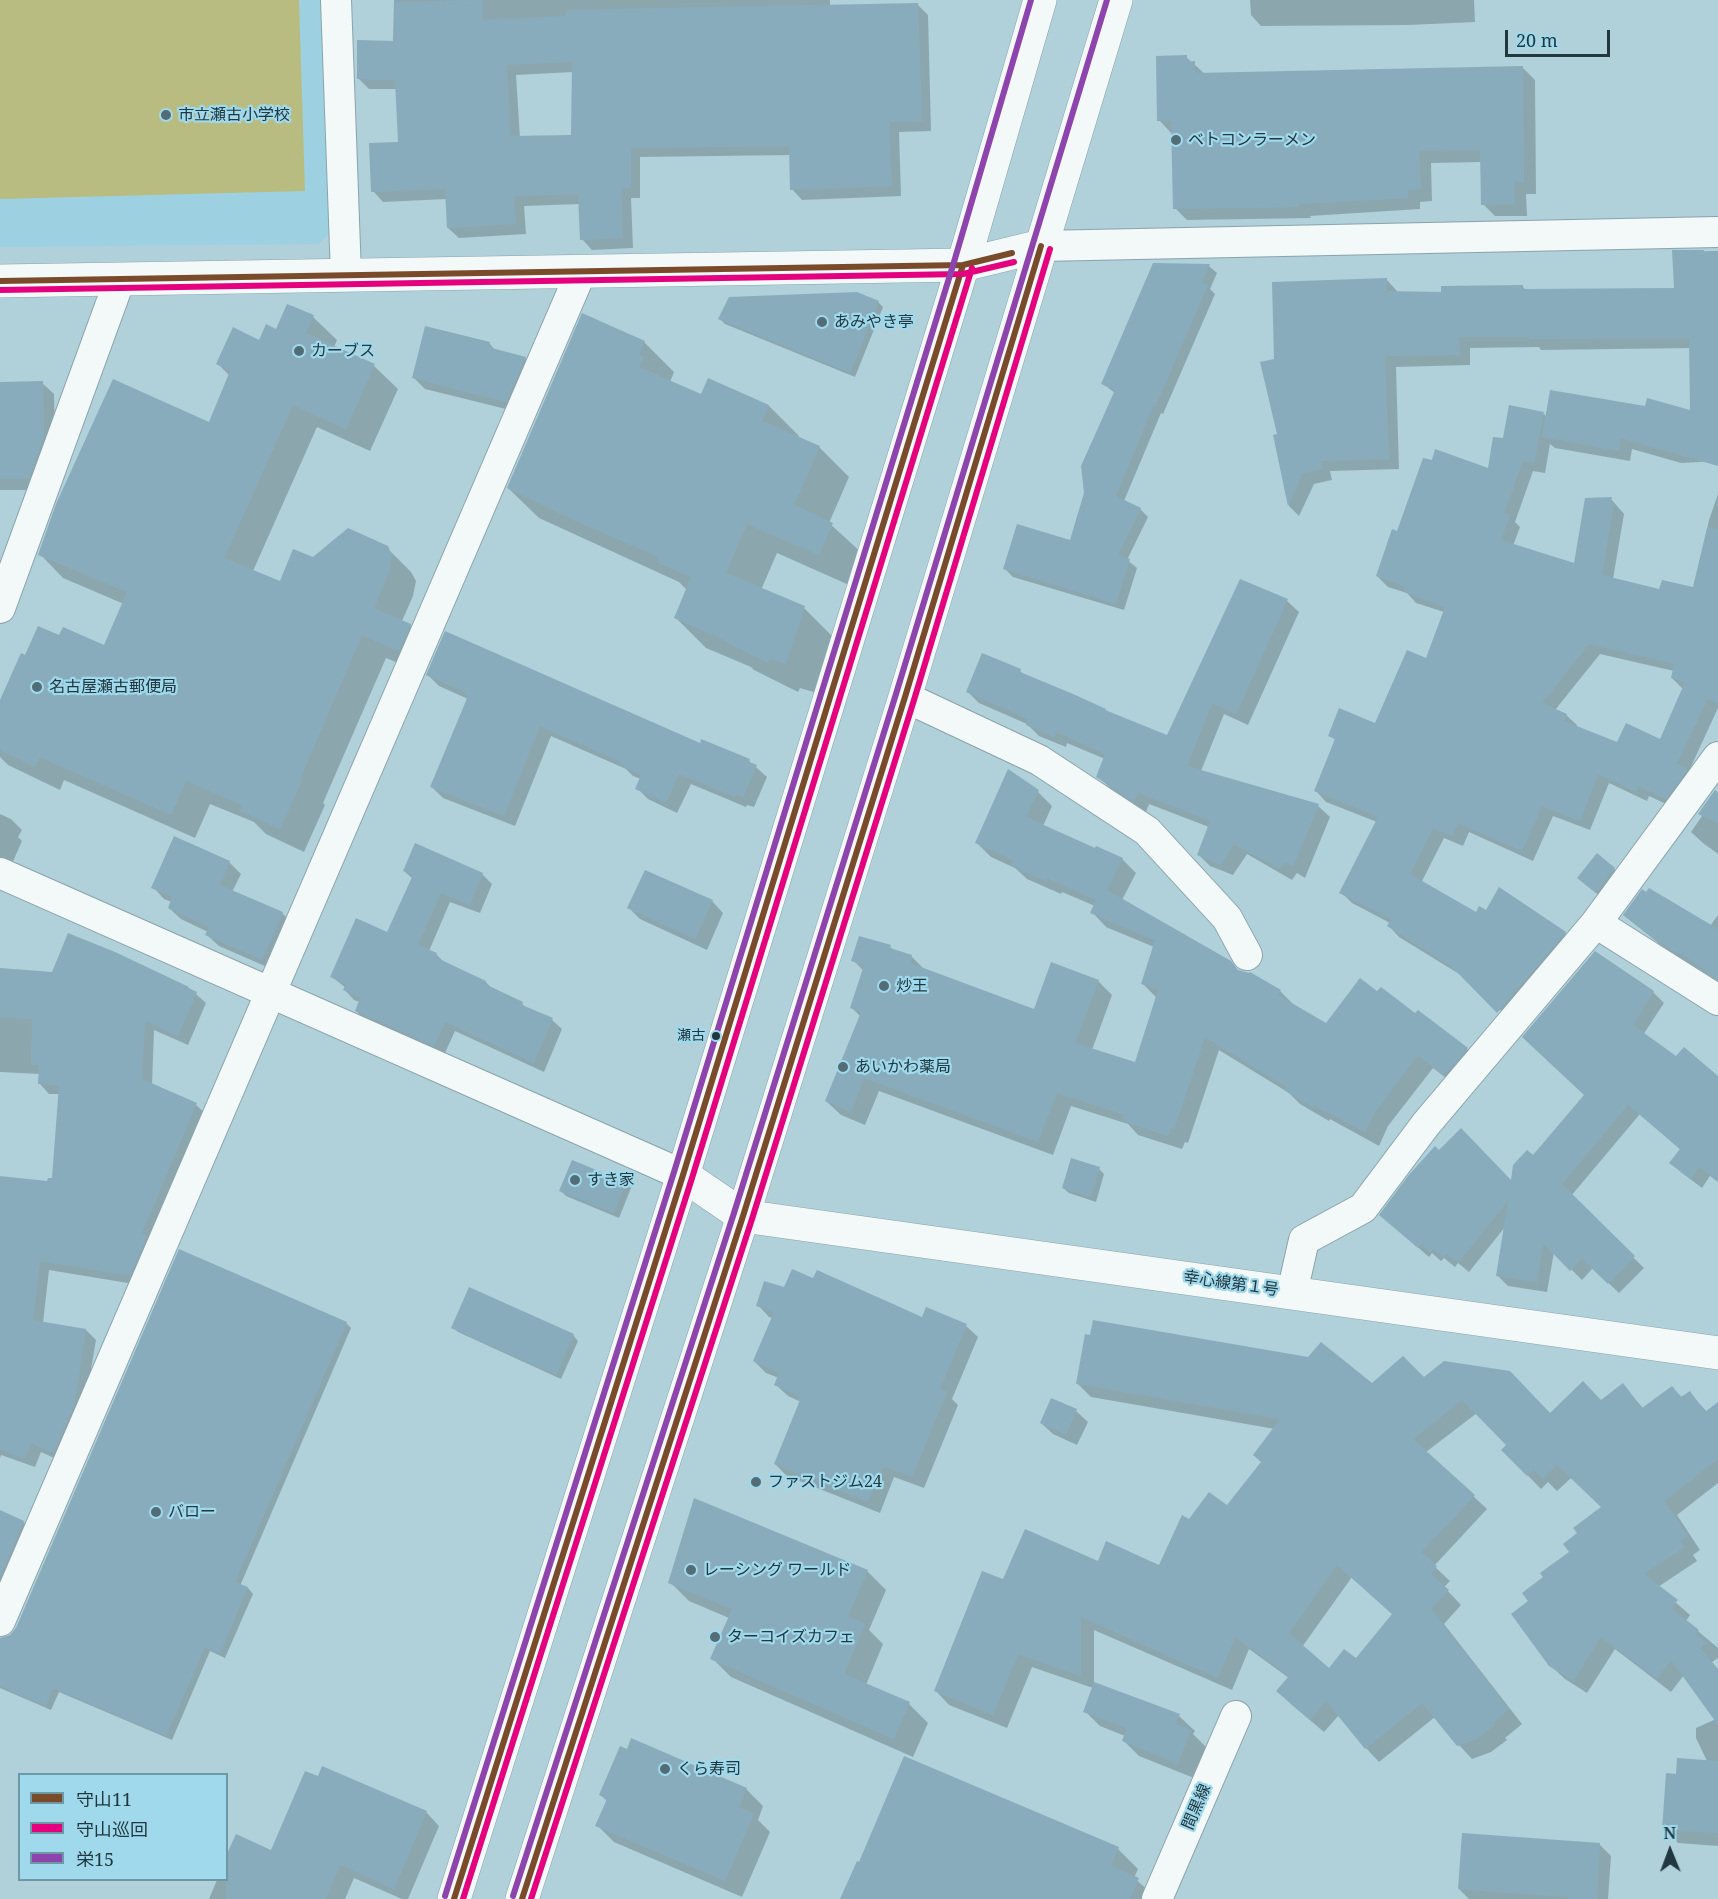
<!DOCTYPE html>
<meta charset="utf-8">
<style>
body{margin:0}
#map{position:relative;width:1718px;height:1899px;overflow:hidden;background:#b0d0da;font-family:"Noto Serif","Noto Sans JP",serif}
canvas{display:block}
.legend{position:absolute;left:18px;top:1773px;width:210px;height:108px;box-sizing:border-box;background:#9fd9eb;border:2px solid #6d99a7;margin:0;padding:8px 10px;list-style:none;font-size:18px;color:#213840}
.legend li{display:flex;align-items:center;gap:12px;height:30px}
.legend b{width:30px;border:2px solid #6d99a7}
.north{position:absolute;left:1640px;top:1821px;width:60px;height:60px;-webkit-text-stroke:4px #9fd9eb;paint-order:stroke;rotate:359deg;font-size:16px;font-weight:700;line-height:24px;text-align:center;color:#213840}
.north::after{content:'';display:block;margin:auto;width:21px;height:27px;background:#213840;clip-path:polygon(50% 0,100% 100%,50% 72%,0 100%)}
.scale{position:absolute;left:1505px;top:30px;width:105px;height:27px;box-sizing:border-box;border:3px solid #213840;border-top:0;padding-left:8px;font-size:18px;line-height:21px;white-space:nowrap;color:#213840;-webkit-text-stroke:4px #9fd9eb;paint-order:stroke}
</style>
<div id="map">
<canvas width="1718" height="1899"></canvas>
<ul class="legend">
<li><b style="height:8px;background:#7a4b2a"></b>守山11</li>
<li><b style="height:8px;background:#e5007d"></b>守山巡回</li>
<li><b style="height:8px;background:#8e44ad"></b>栄15</li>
</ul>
<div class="north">N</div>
<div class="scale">20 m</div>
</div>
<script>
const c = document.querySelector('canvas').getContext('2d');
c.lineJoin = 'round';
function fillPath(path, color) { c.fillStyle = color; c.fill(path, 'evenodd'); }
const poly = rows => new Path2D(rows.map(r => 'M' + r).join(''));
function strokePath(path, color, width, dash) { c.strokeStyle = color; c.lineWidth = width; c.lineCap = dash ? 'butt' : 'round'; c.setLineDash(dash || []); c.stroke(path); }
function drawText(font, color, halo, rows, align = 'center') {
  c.font = font + ' "Noto Serif","Noto Sans JP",serif'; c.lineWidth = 4.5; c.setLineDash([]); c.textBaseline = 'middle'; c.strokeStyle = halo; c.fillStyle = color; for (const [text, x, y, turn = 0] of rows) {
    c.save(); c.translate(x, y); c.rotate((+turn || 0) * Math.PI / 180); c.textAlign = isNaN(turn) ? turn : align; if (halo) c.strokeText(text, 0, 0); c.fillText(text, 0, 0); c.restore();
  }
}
fillPath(poly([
 [0,0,329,0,334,229,319,244,0,247]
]), '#9dd1e2');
fillPath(poly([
 [0,0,299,0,305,191,0,199]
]), '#b8bc81');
fillPath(poly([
 [394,0,830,0,830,6,918,5,928,15,931,131,899,132,901,196,802,200,792,189,791,155,640,157,640,198,631,198,633,248,592,250,582,239,580,204,524,206,526,234,459,238,448,228,447,199,383,202,373,191,400,143,397,89,369,89,358,78,393,43],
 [573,72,572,137,520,138,516,75],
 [1250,0,1474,0,1475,22,1408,25,1261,26,1251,15],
 [1186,57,1205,74,1523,68,1535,80,1536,194,1526,194,1527,216,1495,216,1483,204,1482,162,1431,163,1432,201,1420,202,1420,209,1310,216,1311,218,1187,220,1175,208,1173,133,1171,133,1159,120],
 [1718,251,1718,461,1681,463,1632,449,1630,461,1555,448,1550,444,1545,473,1533,471,1515,522,1520,527,1513,546,1575,564,1611,499,1624,514,1613,579,1661,591,1694,589,1709,520,1718,494,1718,708,1688,773,1697,782,1677,809,1649,796,1647,801,1609,783,1590,830,1553,816,1533,861,1469,832,1463,846,1444,838,1421,883,1477,914,1565,933,1576,943,1511,1019,1479,992,1469,980,1399,937,1389,926,1390,923,1352,903,1341,892,1377,822,1326,802,1316,791,1336,741,1330,735,1376,725,1427,660,1444,612,1416,603,1407,593,1388,587,1377,576,1398,533,1490,470,1504,440,1544,414,1547,417,1692,412,1691,348,1541,350,1539,347,1470,348,1470,365,1396,367,1399,469,1330,471,1332,480,1314,484,1299,516,1289,506,1274,436,1279,435,1276,361,1386,279,1397,291,1397,293,1442,293,1523,287,1526,290,1675,290,1674,252],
 [1600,654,1674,671,1672,678,1684,690,1660,741,1618,744,1576,727,1577,725,1566,715,1555,710],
 [1209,266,1217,273,1210,289,1215,294,1163,414,1161,413,1124,501,1140,509,1148,517,1127,560,1137,568,1124,610,1013,577,1005,569,1071,542,1115,393,1103,384],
 [878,302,883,307,855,377,725,324,720,319],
 [313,317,337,340,334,347,374,366,398,389,370,451,317,427,253,571,281,583,314,559,387,548,411,572,416,581,413,596,402,621,410,625,434,649,423,673,386,658,323,803,325,805,304,852,266,834,254,822,210,804,195,838,64,780,60,790,8,765,0,757,0,706,26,657,60,637,104,647,124,604,63,578,40,554,210,423,230,376,218,364,277,331],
 [644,342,674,372,670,382,702,396,708,380,769,406,799,436,798,438,819,447,849,477,829,523,863,554,849,585,777,553,761,590,804,608,834,638,817,693,800,688,798,692,754,670,751,667,706,648,675,617,687,590,679,582,539,518,508,488],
 [489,343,496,351,525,358,536,369,518,412,425,389,414,378],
 [42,383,54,394,55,449,40,490,0,490,0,384],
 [1241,581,1287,601,1299,612,1248,725,1224,714,1201,771,1318,806,1330,817,1305,878,1297,873,1292,880,1247,854,1233,875,1210,866,1198,854,1209,827,1149,804,1146,812,1110,788,1098,776,1105,759,1067,743,1066,747,1039,736,1027,724,979,703,968,692,1020,671,1025,676,1168,737],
 [428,675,700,745,749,761,767,777,754,807,747,805,746,807,691,784,677,813,648,799,637,788,641,779,633,776,626,769,551,736,515,826,443,798,432,787,468,699,439,686],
 [1038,792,1052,806,1043,826,1096,850,1122,859,1136,873,1122,900,1239,972,1280,991,1294,1005,1326,1025,1378,993,1416,1015,1467,1049,1481,1063,1459,1088,1433,1068,1388,1126,1379,1146,1330,1119,1329,1121,1300,1104,1289,1093,1219,1050,1188,1143,1185,1142,1182,1149,1138,1135,1128,1124,1071,1106,1053,1155,879,1091,865,1125,841,1115,826,1101,860,1016,852,1008,864,971,853,960,890,947,894,950,911,956,925,970,1035,1011,1098,981,1112,995,1092,1050,1136,1064,1157,998,1143,984,1154,947,1106,927,1092,912,1095,906,1062,892,1061,894,1027,879,1015,868,991,857,977,843],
 [1718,794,1718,854,1703,843,1691,832,1702,816,1700,814],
 [0,814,11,819,22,830,18,837,22,841,11,866,0,871],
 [229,862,241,874,232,892,282,913,294,925,274,970,219,946,207,935,208,932,181,919,169,908,172,902,164,899,153,887],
 [1614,869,1620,874,1602,898,1584,883],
 [404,871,482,874,492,884,480,913,450,902,429,951,436,954,445,963,486,982,493,990,522,1004,528,1009,552,1020,562,1029,544,1072,455,1031,444,1055,366,1020,356,1011,360,1002,354,1000,345,990,346,988,332,977,388,934,413,879],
 [712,901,723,913,707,950,640,919,629,908],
 [1625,915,1710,926,1718,915,1718,981,1663,947],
 [1595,953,1653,992,1664,1003,1643,1035,1676,1059,1718,1078,1718,1182,1710,1176,1702,1188,1682,1173,1671,1163,1681,1150,1640,1114,1571,1196,1644,1268,1619,1293,1593,1268,1582,1280,1554,1252,1547,1292,1508,1286,1498,1276,1505,1227,1469,1272,1458,1263,1455,1267,1444,1258,1441,1261,1432,1253,1429,1257,1392,1225,1439,1152,1512,1183,1592,1087],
 [114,954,189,988,206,1003,188,1045,154,1030,152,1085,196,1105,206,1114,140,1285,49,1270,43,1323,86,1330,96,1340,83,1416,63,1462,41,1452,35,1467,1,1455,0,1458,0,1177,49,1183,53,1180,59,1094,49,1094,40,1084,40,1074,0,1072,0,970,53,974],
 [1099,1169,1104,1174,1096,1202,1069,1193,1063,1188],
 [626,1183,631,1188,619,1218,566,1196,561,1191],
 [758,1305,923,1319,966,1326,978,1337,952,1399,958,1405,924,1488,894,1477,880,1513,787,1476,775,1464,801,1402,788,1396,776,1385,779,1378,766,1373,754,1361,773,1318,769,1317],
 [346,1323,351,1328,240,1586,248,1588,253,1594,225,1658,210,1651,172,1740,59,1692,51,1710,0,1688,0,1659],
 [453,1327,573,1335,578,1341,561,1379,458,1332],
 [1424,1379,1550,1415,1601,1401,1622,1385,1644,1409,1672,1388,1683,1398,1690,1393,1707,1412,1718,1404,1718,1483,1677,1515,1700,1550,1693,1555,1697,1561,1658,1587,1690,1615,1686,1621,1718,1648,1718,1658,1712,1662,1718,1669,1718,1846,1678,1843,1664,1830,1678,1776,1707,1761,1696,1738,1696,1728,1716,1719,1684,1675,1671,1692,1615,1649,1587,1693,1565,1679,1550,1665,1530,1601,1545,1578,1571,1552,1579,1533,1603,1508,1571,1478,1557,1491,1548,1482,1541,1489,1503,1450,1508,1445,1477,1413,1426,1452,1487,1509,1434,1566,1450,1581,1444,1587,1461,1605,1444,1624,1522,1724,1505,1738,1507,1740,1491,1752,1472,1759,1459,1745,1435,1717,1379,1762,1366,1748,1339,1715,1324,1732,1292,1705,1278,1691,1289,1678,1249,1649,1232,1690,1094,1630,1094,1683,1179,1716,1195,1731,1193,1734,1206,1747,1194,1778,1139,1756,1123,1740,1125,1736,1100,1726,1085,1711,1093,1688,1032,1667,1007,1728,949,1705,936,1691,1004,1581,1098,1563,1160,1567,1190,1521,1227,1507,1262,1462,1275,1429,1091,1397,1078,1384,1372,1385],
 [1352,1577,1393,1615,1357,1660,1329,1670,1302,1647],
 [1076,1411,1088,1422,1077,1445,1053,1434,1041,1423],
 [0,1512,23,1522,33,1532,0,1584],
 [867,1571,886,1590,869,1630,883,1644,866,1685,909,1704,928,1723,913,1757,731,1677,712,1658,729,1618,689,1601,670,1582],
 [746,1789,763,1806,758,1820,770,1832,742,1897,614,1842,597,1825,607,1801,601,1795],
 [426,1812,439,1826,408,1899,402,1899,354,1878,345,1899,209,1899,217,1880,226,1880],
 [1600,1845,1611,1856,1608,1899,1469,1899,1459,1889],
 [1118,1849,1138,1869,1134,1878,1158,1899,842,1899]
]), '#0003');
fillPath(poly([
 [483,0,483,20,566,16,566,10,918,3,922,121,889,122,892,186,790,190,789,146,631,148,631,188,621,188,623,238,580,240,578,194,514,196,516,224,447,228,445,189,371,192,369,143,398,142,395,80,357,79,357,40,395,41,394,2],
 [572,62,571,135,510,136,507,65],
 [1187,55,1187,62,1195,61,1195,73,1523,66,1524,182,1514,182,1515,204,1481,205,1480,150,1419,151,1421,189,1408,190,1408,198,1299,204,1299,207,1173,209,1171,121,1157,121,1156,56],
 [1672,250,1704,250,1704,252,1718,252,1718,466,1621,438,1619,451,1542,437,1550,390,1645,406,1647,398,1690,410,1689,338,1529,339,1529,337,1459,337,1460,355,1385,356,1389,459,1320,461,1322,469,1303,473,1288,506,1273,435,1277,434,1260,362,1274,359,1272,282,1387,278,1387,291,1441,292,1441,286,1523,285,1523,289,1674,288],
 [1153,263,1210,264,1202,282,1208,285,1155,407,1153,406,1116,496,1141,508,1118,555,1130,559,1116,604,1003,569,1017,524,1070,540,1084,493,1081,466,1115,390,1101,384],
 [857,292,879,301,850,373,718,319,729,297],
 [287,304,314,315,306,333,375,364,346,429,293,405,224,558,280,581,293,549,313,557,348,528,388,546,392,556,389,572,374,608,411,624,399,651,362,635,300,779,302,780,280,829,240,811,242,805,186,781,171,815,40,757,35,767,0,750,0,700,21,653,25,655,38,626,59,635,63,627,104,645,127,592,38,555,56,504,113,379,209,422,230,371,216,364,233,327,259,340,266,324,276,329],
 [582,313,645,341,639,355,644,357,639,367,701,394,708,378,769,405,762,421,820,446,794,505,833,523,819,555,747,524,726,573,805,606,786,664,770,659,768,663,722,640,722,639,674,618,691,577,657,562,659,557,580,523,507,488],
 [425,326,490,342,488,347,526,357,506,402,412,378],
 [43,381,44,437,29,479,0,479,0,382],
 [1509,405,1544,412,1534,463,1523,461,1504,513,1510,515,1501,540,1574,563,1585,498,1612,497,1611,502,1614,502,1602,575,1659,589,1662,580,1693,587,1707,528,1718,529,1718,704,1708,698,1677,763,1687,770,1666,799,1638,786,1636,792,1598,774,1580,821,1542,806,1522,851,1458,823,1452,836,1433,828,1410,874,1476,912,1479,906,1486,910,1499,887,1566,932,1497,1013,1452,967,1387,926,1391,919,1339,893,1378,817,1314,791,1335,739,1328,736,1339,708,1375,723,1407,650,1426,658,1445,607,1404,592,1404,586,1376,576,1392,529,1397,531,1423,458,1432,460,1435,449,1488,468,1493,437,1503,438],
 [1589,644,1674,664,1671,678,1685,682,1660,739,1626,723,1617,742,1564,721,1567,714,1542,703],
 [1240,579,1288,599,1236,714,1212,703,1187,766,1319,804,1293,867,1285,862,1280,869,1234,844,1221,865,1197,855,1210,821,1138,793,1134,802,1096,777,1105,754,1056,732,1054,737,1026,725,1028,719,966,692,982,653,1021,669,1020,672,1073,694,1106,709,1105,710,1167,735],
 [445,631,700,743,701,739,750,759,749,762,757,765,743,797,736,795,735,797,679,774,666,803,635,789,641,775,620,765,621,762,540,726,504,816,430,787,468,696,464,694,465,692,426,675],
 [1008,769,1039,790,1026,817,1095,848,1096,846,1123,858,1107,890,1231,961,1238,970,1249,973,1250,972,1281,990,1278,995,1326,1023,1360,978,1377,991,1381,987,1415,1013,1418,1010,1468,1048,1444,1075,1418,1055,1375,1112,1365,1132,1315,1106,1314,1108,1284,1090,1286,1087,1205,1037,1174,1129,1171,1128,1168,1136,1122,1121,1125,1115,1057,1093,1038,1142,864,1078,851,1112,825,1101,861,1012,850,1008,864,965,851,961,859,936,891,945,890,948,912,955,910,963,1034,1009,1051,962,1099,980,1075,1043,1135,1062,1158,990,1141,984,1155,940,1090,913,1096,900,1047,878,1046,881,1011,866,1013,860,975,843],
 [1715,790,1718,792,1718,823,1698,814],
 [174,836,230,861,220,885,283,912,262,960,205,935,209,927,168,908,172,897,151,888],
 [415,843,483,873,470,905,441,893,418,945,437,953,435,957,486,981,485,984,523,1002,522,1005,553,1018,534,1063,445,1022,434,1046,355,1011,360,998,343,990,346,984,330,977,356,918,387,932,413,875,403,871],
 [1597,853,1615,868,1596,893,1577,878],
 [645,870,713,900,695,939,627,908],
 [1649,888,1718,929,1718,980,1685,956,1685,957,1679,953,1678,954,1651,937,1623,915,1642,889,1646,892],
 [68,933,115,952,189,987,188,988,197,992,178,1036,145,1021,142,1079,197,1103,142,1233,147,1236,130,1276,40,1261,33,1320,86,1329,74,1406,53,1453,31,1443,25,1459,0,1449,0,1176,47,1181,48,1178,52,1178,59,1085,38,1084,39,1065,31,1065,32,1019,0,1017,0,968,52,972],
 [1595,951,1654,991,1633,1025,1676,1056,1684,1047,1718,1076,1718,1180,1699,1167,1691,1179,1669,1163,1680,1149,1628,1105,1562,1184,1635,1256,1608,1284,1582,1259,1570,1271,1543,1243,1537,1282,1496,1276,1508,1201,1458,1263,1447,1254,1444,1258,1433,1249,1430,1252,1421,1244,1418,1248,1379,1215,1408,1176,1435,1146,1439,1150,1461,1128,1511,1180,1513,1165,1527,1150,1533,1155,1584,1095,1522,1037],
 [1071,1158,1100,1167,1091,1197,1062,1188],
 [572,1160,626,1182,614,1213,559,1191],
 [179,1249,347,1322,235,1582,248,1587,220,1654,205,1647,166,1736,53,1688,46,1706,0,1686,0,1638,10,1635,16,1628],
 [792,1269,813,1278,817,1270,922,1317,926,1307,967,1324,940,1389,947,1392,912,1477,883,1466,868,1502,774,1464,800,1400,797,1399,799,1396,774,1385,779,1373,753,1361,774,1312,756,1306,764,1281,784,1287],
 [469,1287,574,1334,556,1375,451,1328],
 [1093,1320,1308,1357,1321,1342,1372,1383,1403,1356,1424,1377,1444,1361,1510,1371,1550,1413,1583,1381,1601,1400,1623,1383,1642,1408,1672,1386,1681,1397,1690,1391,1705,1412,1718,1402,1718,1459,1664,1501,1688,1536,1680,1541,1685,1547,1644,1574,1678,1600,1671,1608,1699,1630,1695,1634,1706,1643,1700,1648,1718,1670,1718,1725,1671,1660,1657,1679,1601,1637,1573,1681,1549,1666,1511,1614,1528,1601,1522,1593,1543,1577,1540,1573,1569,1552,1563,1544,1577,1533,1573,1528,1601,1507,1557,1465,1542,1479,1534,1470,1527,1476,1501,1450,1506,1445,1462,1400,1413,1439,1475,1495,1421,1552,1437,1566,1431,1574,1449,1590,1431,1609,1509,1709,1493,1723,1494,1726,1477,1739,1457,1746,1422,1703,1365,1749,1326,1701,1310,1720,1276,1691,1289,1676,1235,1637,1218,1678,1081,1617,1081,1676,1018,1654,993,1715,934,1691,982,1571,1003,1579,1025,1529,1098,1561,1106,1541,1159,1565,1182,1515,1189,1519,1209,1492,1227,1505,1261,1462,1253,1455,1280,1419,1076,1384,1085,1334,1090,1335],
 [1337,1565,1392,1614,1356,1658,1344,1649,1329,1668,1289,1633],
 [1051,1398,1077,1409,1066,1435,1040,1423],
 [694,1498,868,1570,848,1616,865,1624,844,1674,910,1702,894,1739,710,1659,732,1609,668,1583],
 [0,1510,24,1521,0,1577],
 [1094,1682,1180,1714,1176,1724,1191,1730,1178,1764,1122,1741,1127,1728,1083,1712],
 [631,1738,747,1788,739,1807,754,1814,725,1881,595,1826,607,1799,599,1795,620,1746,627,1749],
 [904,1756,1119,1847,1111,1866,1139,1878,1130,1899,840,1899,857,1861,859,1862],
 [1677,1758,1718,1761,1718,1833,1662,1830,1666,1773,1676,1774],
 [322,1766,427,1811,394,1889,340,1865,326,1899,226,1899,226,1856,236,1834,271,1850,305,1771,318,1776],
 [1462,1833,1600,1843,1597,1899,1566,1899,1566,1897,1458,1889]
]), '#88acbc');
const minor = poly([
 [336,0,346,275],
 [1041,246,1718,232],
 [0,608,120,279],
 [905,697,1039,760,1147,831,1227,918,1247,955],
 [0,873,683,1175],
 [1596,923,1718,1000],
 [1292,1293,1304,1240,1363,1208,1426,1124,1596,923,1718,757],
 [0,1621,581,272],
 [1157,1899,1236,1716]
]);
const tertiary = poly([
 [683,1175,743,1216,1718,1353]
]);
const secondary = poly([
 [0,281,963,265,1041,246]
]);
const trunk = poly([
 [454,1899,683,1175,963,265,1040,0],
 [522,1899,743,1216,905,697,1116,0]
]);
strokePath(minor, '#8aa3ab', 32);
strokePath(tertiary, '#8aa3ab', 34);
strokePath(secondary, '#8aa3ab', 34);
strokePath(trunk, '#8aa3ab', 34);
strokePath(minor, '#f3f8f9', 30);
strokePath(tertiary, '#f3f8f9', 33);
strokePath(secondary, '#f3f8f9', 33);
strokePath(trunk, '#f3f8f9', 33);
strokePath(poly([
 [0,281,963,265,1012,253],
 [454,1899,683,1175,963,265],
 [522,1899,743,1216,905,697,1041,246]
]), '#7a4b2a', 6);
strokePath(poly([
 [0,290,963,274,1014,262],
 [463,1899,692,1178,972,268],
 [531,1899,752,1219,914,700,1050,249]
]), '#e5007d', 6);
strokePath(poly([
 [445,1896,674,1172,954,262,1031,0],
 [513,1896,734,1213,896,694,1107,0]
]), '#8e44ad', 6);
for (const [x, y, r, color] of [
 [166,115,6,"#536d76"],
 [1176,140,6,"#536d76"],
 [822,322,6,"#536d76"],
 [299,351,6,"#536d76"],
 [37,687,6,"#536d76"],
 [884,986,6,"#536d76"],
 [716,1036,5,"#213840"],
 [843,1067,6,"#536d76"],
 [575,1180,6,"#536d76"],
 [756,1482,6,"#536d76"],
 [156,1512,6,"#536d76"],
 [691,1570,6,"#536d76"],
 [715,1637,6,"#536d76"],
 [665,1769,6,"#536d76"]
]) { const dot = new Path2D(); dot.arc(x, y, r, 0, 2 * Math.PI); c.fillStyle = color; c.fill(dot); strokePath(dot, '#9fd9eb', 2); }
drawText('14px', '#213840', '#9fd9eb', [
 ["瀬古",705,1036]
], 'right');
drawText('16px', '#213840', '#9fd9eb', [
 ["市立瀬古小学校",178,115],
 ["ベトコンラーメン",1188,140],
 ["あみやき亭",834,322],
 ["カーブス",311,351],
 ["名古屋瀬古郵便局",49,687],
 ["炒王",896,986],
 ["あいかわ薬局",855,1067],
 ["すき家",587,1180],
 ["ファストジム24",768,1482],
 ["バロー",168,1512],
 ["レーシング ワールド",703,1570],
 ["ターコイズカフェ",727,1637],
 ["くら寿司",677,1769]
], 'left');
drawText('16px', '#213840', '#9fd9eb', [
 ["幸心線第１号",1231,1284,8],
 ["間黒線",1197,1807,-67]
]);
</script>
